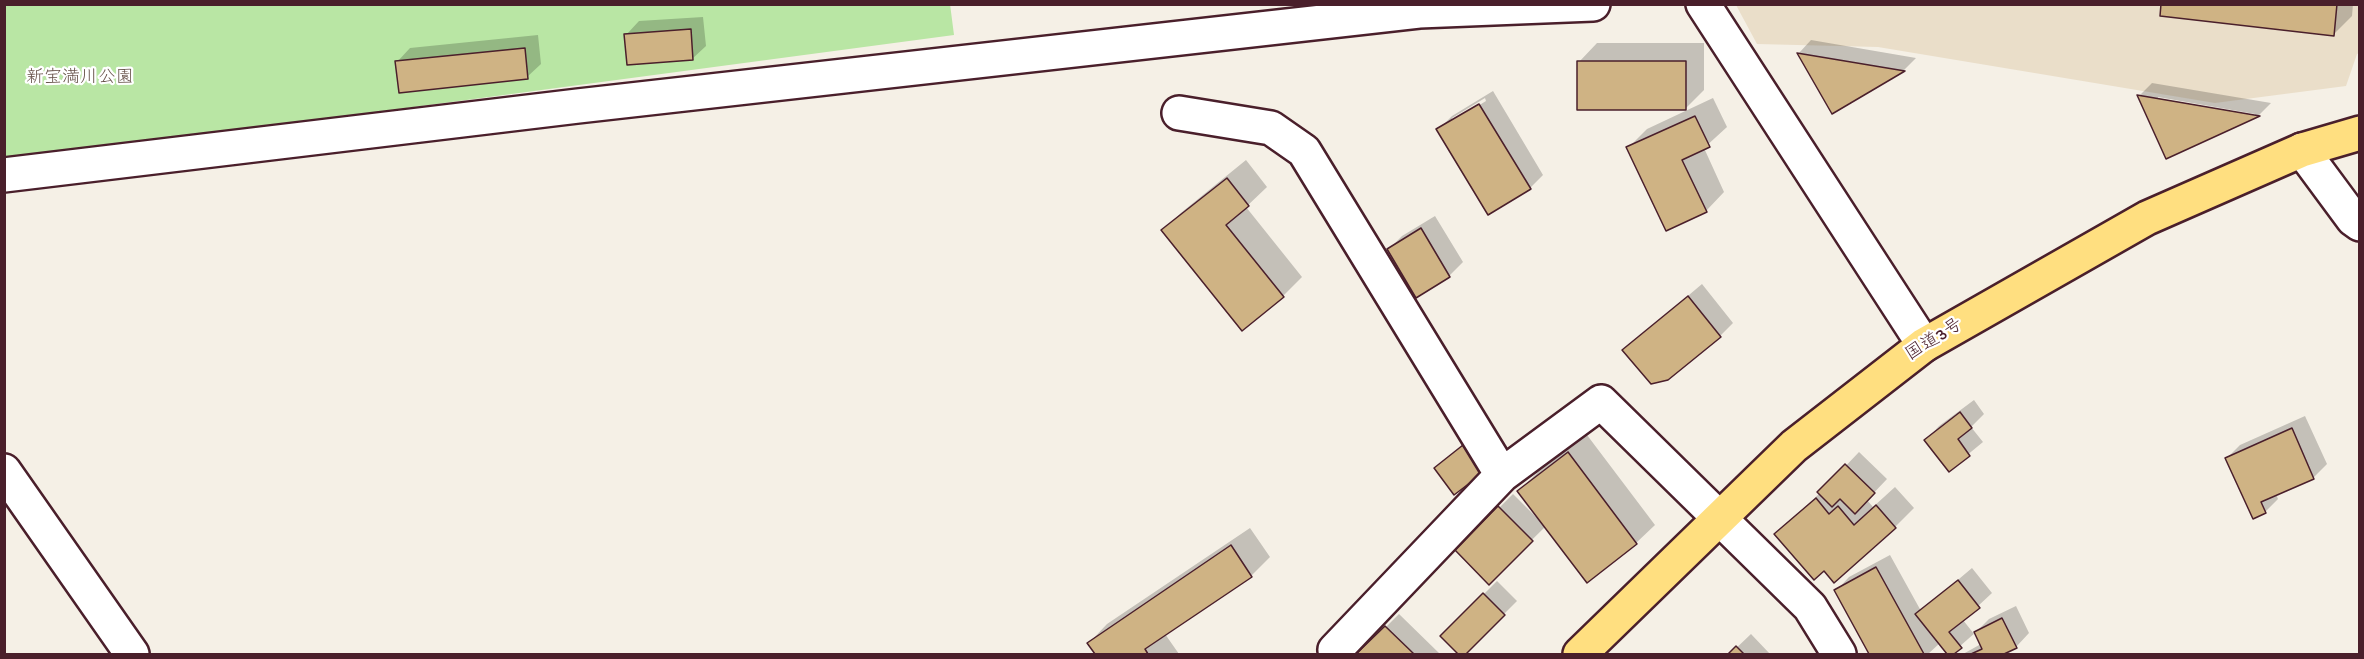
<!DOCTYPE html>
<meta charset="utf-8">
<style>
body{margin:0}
#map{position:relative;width:2364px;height:659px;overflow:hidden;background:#f5f0e6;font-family:"Gochi Hand",sans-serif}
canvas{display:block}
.frame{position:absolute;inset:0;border:6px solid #4a1f2b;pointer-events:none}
</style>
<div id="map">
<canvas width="2364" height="659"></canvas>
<div class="frame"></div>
</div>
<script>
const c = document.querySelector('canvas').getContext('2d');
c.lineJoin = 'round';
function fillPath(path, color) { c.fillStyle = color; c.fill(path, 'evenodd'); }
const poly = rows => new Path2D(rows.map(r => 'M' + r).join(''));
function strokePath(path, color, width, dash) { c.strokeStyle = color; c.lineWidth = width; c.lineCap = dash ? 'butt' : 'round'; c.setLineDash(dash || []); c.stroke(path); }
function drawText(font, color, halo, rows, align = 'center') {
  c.font = font + ' "Gochi Hand","Klee One",sans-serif'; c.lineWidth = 4.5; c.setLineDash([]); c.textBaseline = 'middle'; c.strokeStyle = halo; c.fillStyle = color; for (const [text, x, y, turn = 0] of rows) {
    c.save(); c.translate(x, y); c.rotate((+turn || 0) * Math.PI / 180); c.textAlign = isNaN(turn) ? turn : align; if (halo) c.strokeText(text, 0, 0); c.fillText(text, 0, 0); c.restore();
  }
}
fillPath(poly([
 [1736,5,2359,5,2359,53,2357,54,2346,86,2215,103,1878,47,1757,44]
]), '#eadec9');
fillPath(poly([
 [950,4,954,35,354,115,5,165,4,5]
]), '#b9e6a4');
fillPath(poly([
 [2163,4,2353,4,2352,16,2333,35],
 [703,17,706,46,692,59,626,35,639,21],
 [538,35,541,64,527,77,397,62,410,48],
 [1811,40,1916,58,1904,70,1833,112,1799,53],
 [1597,43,1704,43,1704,90,1685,109,1579,62],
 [2152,83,2271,103,2259,115,2167,157,2139,96],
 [2158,97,2255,114,2255,117,2158,100],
 [1493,91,1543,175,1530,188,1438,130,1452,116],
 [1485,98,1486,101,1452,122,1452,118],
 [1713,98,1727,127,1704,148,1724,192,1706,211,1628,148,1647,129],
 [1246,160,1267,187,1246,207,1302,277,1283,296,1242,329,1163,230,1182,212],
 [1435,216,1463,262,1449,276,1417,296,1389,249,1402,236],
 [1702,284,1733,323,1720,336,1667,378,1624,350],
 [1974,400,1984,414,1971,427,1983,442,1949,470,1926,440,1939,426],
 [2305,416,2327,464,2314,477,2276,494,2278,499,2265,512,2227,458,2240,445],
 [1587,435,1655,525,1636,543,1546,526,1489,582,1457,550,1513,494,1541,522,1542,521,1519,491,1538,472],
 [1859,452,1887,479,1867,500,1873,507,1895,487,1914,508,1895,527,1824,569,1776,534,1820,493],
 [1250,528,1270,557,1251,576,1165,634,1179,654,1097,654,1089,643,1107,624],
 [1890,555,1921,611,1972,568,1992,593,1963,620,1974,634,1989,619,2016,606,2029,633,2016,647,2000,654,1963,654,1981,644,1976,632,1951,654,1940,643,1928,654,1871,654,1836,591,1849,577],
 [1497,581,1517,601,1464,654,1460,654,1442,636],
 [1399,614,1440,654,1359,654],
 [1751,634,1770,654,1730,654]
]), '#0003');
const building = poly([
 [2161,4,2337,4,2334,36,2160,16,2161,4],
 [691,29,693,60,627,65,624,34,691,29],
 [525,48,528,79,399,93,395,61,525,48],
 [1797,53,1905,71,1832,114,1797,53],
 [1577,61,1686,61,1686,110,1577,110,1577,61],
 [2137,95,2260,116,2166,159,2137,95],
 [1479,104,1531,189,1488,215,1436,129,1479,104],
 [1695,116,1710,147,1682,160,1707,212,1666,231,1626,147,1695,116],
 [1227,178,1249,206,1226,225,1284,297,1242,331,1161,230,1227,178],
 [1421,228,1450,277,1416,298,1387,249,1421,228],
 [1688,296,1721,337,1668,380,1651,384,1622,350,1688,296],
 [1960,412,1972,428,1958,439,1970,456,1949,472,1924,440,1960,412],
 [2292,428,2314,479,2261,502,2266,513,2253,519,2225,458,2292,428],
 [1463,445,1483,473,1454,495,1434,468,1463,445],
 [1568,452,1637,544,1587,583,1517,491,1568,452],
 [1845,464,1875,493,1855,514,1840,499,1832,507,1817,492,1845,464],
 [1816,498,1829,514,1838,506,1854,525,1876,505,1896,528,1834,583,1824,571,1814,580,1774,534,1816,498],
 [1498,506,1533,541,1489,585,1455,550,1498,506],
 [1231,545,1252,577,1145,649,1148,654,1095,654,1087,643,1231,545],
 [1876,567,1924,654,1869,654,1834,590,1876,567],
 [1958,580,1980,608,1949,632,1962,648,1954,654,1947,654,1915,614,1958,580],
 [1483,593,1505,615,1466,654,1458,654,1440,636,1483,593],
 [2002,618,2017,648,2004,654,1971,654,1982,649,1974,632,2002,618],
 [1385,626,1414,654,1356,654,1385,626],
 [1736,646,1744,654,1728,654,1736,646]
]);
fillPath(building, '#cfb384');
strokePath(building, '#4a1f2b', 1.5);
const minor = poly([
 [1703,4,1924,345],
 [1179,113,1271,128,1304,151,1502,475,1601,402,1810,607,1839,654],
 [2302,150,2353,219,2360,224],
 [4,175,578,106,1419,11,1593,4],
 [4,471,132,654],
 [1336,654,1335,650,1502,475]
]);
const highway = poly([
 [1580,654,1794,446,1924,345,2147,218,2302,150,2360,133]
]);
strokePath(minor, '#4a1f2b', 38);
strokePath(highway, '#4a1f2b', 38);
strokePath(minor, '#fff', 33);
strokePath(highway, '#ffdf80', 33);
drawText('18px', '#665149', '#fff', [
 ["新宝満川公園",80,79]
]);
drawText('18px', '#4a1f2b', '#fff', [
 ["国道3号",1935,341,-32]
]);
</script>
